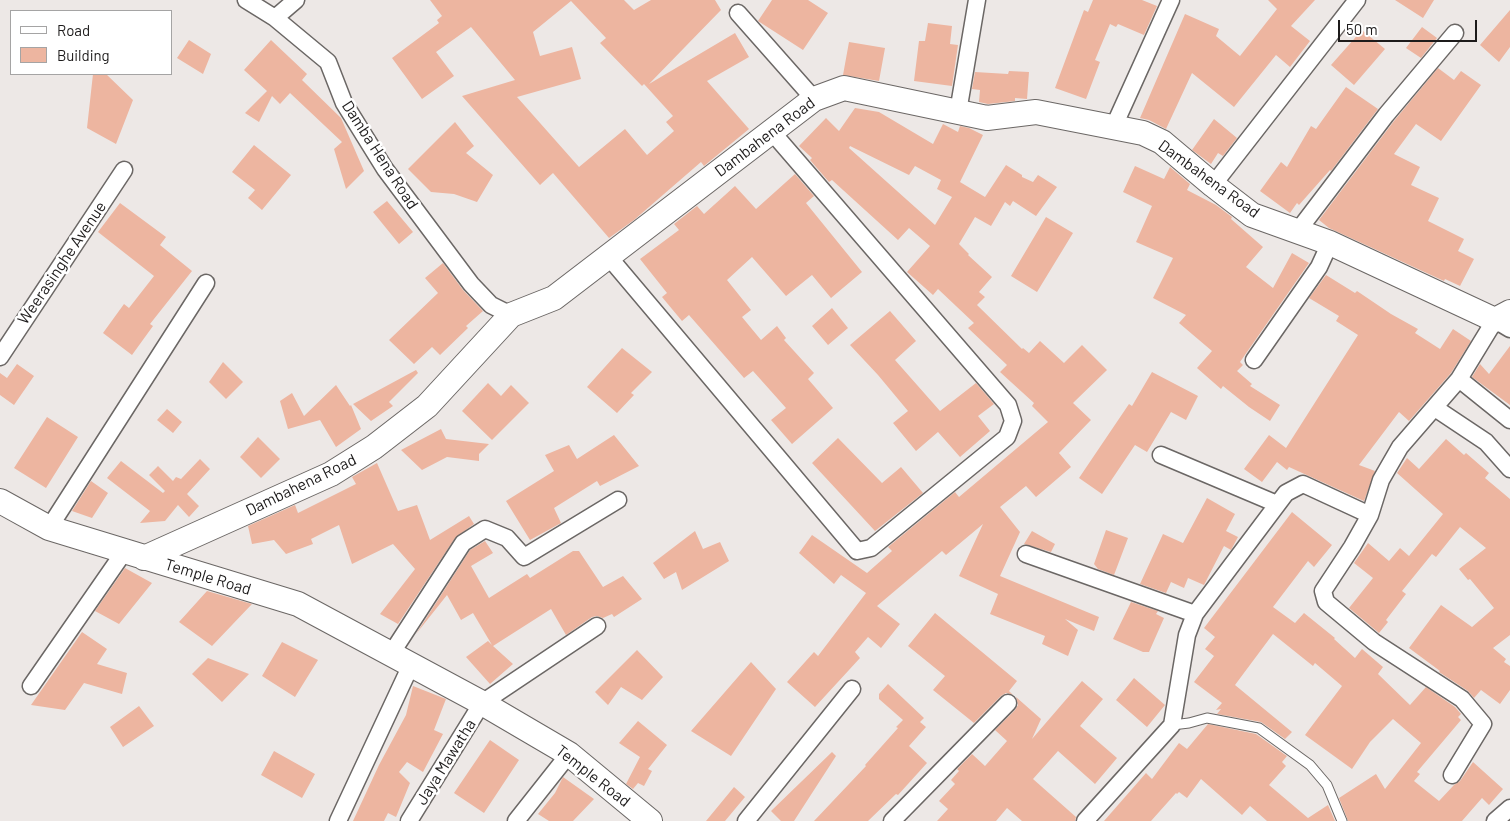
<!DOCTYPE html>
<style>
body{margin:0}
#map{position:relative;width:1510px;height:821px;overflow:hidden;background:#ede8e6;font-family:Barlow,sans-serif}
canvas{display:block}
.legend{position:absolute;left:10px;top:10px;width:162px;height:65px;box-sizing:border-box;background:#fff;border:1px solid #a5a4a4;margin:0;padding:6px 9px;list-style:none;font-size:15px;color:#1d1b1b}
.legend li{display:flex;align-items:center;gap:10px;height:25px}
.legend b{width:25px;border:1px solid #a5a4a4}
.scale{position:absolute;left:1338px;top:20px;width:139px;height:22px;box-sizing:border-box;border:2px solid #1d1b1b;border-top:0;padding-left:6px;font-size:15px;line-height:18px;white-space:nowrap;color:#1d1b1b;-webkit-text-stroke:4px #fff;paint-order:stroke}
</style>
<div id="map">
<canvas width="1510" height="821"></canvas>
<ul class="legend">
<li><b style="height:6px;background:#fff"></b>Road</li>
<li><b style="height:14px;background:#edb5a0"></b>Building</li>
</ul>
<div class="scale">50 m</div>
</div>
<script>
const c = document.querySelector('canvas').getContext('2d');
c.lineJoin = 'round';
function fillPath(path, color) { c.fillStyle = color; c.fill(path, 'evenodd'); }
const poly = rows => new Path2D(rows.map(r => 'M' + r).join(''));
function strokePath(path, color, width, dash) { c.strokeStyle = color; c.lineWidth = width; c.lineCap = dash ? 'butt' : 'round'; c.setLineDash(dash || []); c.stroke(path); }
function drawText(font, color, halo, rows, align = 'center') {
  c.font = font + ' Barlow,sans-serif'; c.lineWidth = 5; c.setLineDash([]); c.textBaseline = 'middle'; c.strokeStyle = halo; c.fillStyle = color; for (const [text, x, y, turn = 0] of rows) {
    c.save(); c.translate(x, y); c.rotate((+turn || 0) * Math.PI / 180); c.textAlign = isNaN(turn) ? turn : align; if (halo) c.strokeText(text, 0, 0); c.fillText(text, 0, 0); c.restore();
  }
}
fillPath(poly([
 [430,0,624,0,634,10,651,0,715,0,721,10,649,84,735,33,749,57,707,81,749,129,704,166,701,162,634,220,609,238,553,173,540,185,462,96,515,80,471,27,436,52,454,76,422,99,392,58,439,23,437,20,442,16],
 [571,1,606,38,600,43,642,86,644,84,673,116,666,122,674,131,647,155,625,129,579,167,517,97,581,79,572,47,540,56,533,32],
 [772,0,808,0,828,13,803,50,758,21],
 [1093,0,1142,0,1157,6,1144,35,1118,24,1116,27,1110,24,1095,60,1100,62,1086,99,1055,88,1084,10,1088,12],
 [1268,0,1315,0,1291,26,1310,41,1290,67,1276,55,1234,107,1192,73,1166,129,1149,120,1140,118,1185,14,1219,29,1216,36,1240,56,1277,9],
 [1395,0,1434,0,1423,18],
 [1510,10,1510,47,1499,62,1480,45],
 [928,23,952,26,950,44,958,45,952,86,914,81,919,41,925,41],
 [1422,27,1437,38,1421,58,1406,48],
 [1362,30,1385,49,1354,85,1331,65],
 [189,40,211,54,203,74,177,58],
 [271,40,307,74,302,80,341,118,364,171,346,189,334,149,342,142,290,93,280,104,272,96,259,122,245,113,267,91,244,70],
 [849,42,885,48,879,81,843,75],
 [1438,68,1454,80,1461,71,1481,85,1441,141,1416,124,1394,154,1420,167,1411,185,1439,198,1428,221,1464,239,1458,251,1474,259,1460,286,1445,279,1444,281,1329,228,1319,220,1394,121],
 [1009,71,1029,72,1027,99,1015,98,1015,101,988,104,979,102,980,90,972,89,975,72,1008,74],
 [93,74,106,74,133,100,116,144,87,128],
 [1346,87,1378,109,1331,171,1330,170,1299,205,1297,203,1290,213,1260,191,1281,162,1287,167,1311,126,1316,129],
 [855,108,879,112,933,144,943,124,958,132,960,126,969,128,983,135,960,182,985,197,1006,165,1022,175,1022,177,1033,182,1038,175,1057,187,1036,216,1013,201,1010,206,1005,202,991,226,975,217,959,244,969,254,968,255,992,277,979,292,985,297,977,305,1022,349,1023,348,1029,353,1040,341,1064,363,1082,345,1107,370,1073,403,1091,420,1059,453,1071,467,1036,497,1026,486,1000,507,1020,532,1000,576,1099,617,1094,631,1065,619,1078,630,1068,656,1042,644,1045,636,990,614,998,594,959,576,983,524,946,555,942,551,877,606,900,624,881,648,868,637,855,652,860,658,815,707,787,682,814,652,818,656,866,593,841,575,834,584,799,553,812,535,867,573,892,551,888,547,955,492,959,497,1048,422,1032,406,1034,403,1000,372,1007,365,968,328,974,323,938,289,933,295,907,272,930,246,909,228,898,240,832,180,829,182,810,160,812,158,799,146,826,118,839,131],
 [850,146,909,175,915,166,941,180,937,189,952,197,935,225,849,148],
 [1214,119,1237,138,1223,156,1218,153,1211,164,1192,150],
 [455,122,474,146,466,153,493,175,477,202,454,194,431,192,408,169],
 [254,145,291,175,262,210,248,198,255,190,232,172],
 [1135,166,1164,179,1170,167,1190,184,1187,190,1216,205,1232,217,1231,219,1263,247,1246,267,1273,288,1292,253,1309,263,1240,362,1243,365,1237,371,1252,384,1250,386,1280,405,1270,421,1249,407,1223,386,1221,389,1197,368,1212,351,1179,323,1186,315,1153,298,1173,258,1136,242,1152,206,1123,192],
 [795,174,814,196,806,203,862,272,831,298,812,275,786,296,752,257,727,280,751,310,742,317,761,340,777,326,786,338,784,340,814,373,808,379,833,408,792,444,771,420,786,408,753,371,744,378,689,315,682,321,662,297,667,293,640,259,679,230,674,224,697,206,704,214,735,186,756,209],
 [387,201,413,232,399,244,373,212],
 [120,203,166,237,160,245,192,271,150,324,153,326,132,355,103,333,124,304,129,308,154,276,98,232],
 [1046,217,1073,233,1037,292,1011,276],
 [443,263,463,290,483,311,466,326,468,328,440,355,432,347,414,364,389,340,438,293,425,278],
 [1326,275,1355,293,1357,291,1391,314,1418,329,1415,333,1440,349,1453,329,1471,341,1451,373,1409,421,1399,412,1359,465,1375,471,1364,501,1289,467,1287,470,1277,462,1262,482,1244,469,1269,435,1286,448,1358,335,1336,321,1339,316,1309,298],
 [832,308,848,328,828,345,812,326],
 [890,311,916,341,895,360,940,411,976,383,994,404,978,416,990,431,960,457,938,432,916,451,893,423,908,411,878,375,850,345],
 [1510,346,1510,405,1472,377,1480,364,1489,374],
 [622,348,652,372,631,393,634,395,617,413,587,387],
 [223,362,243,382,226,399,209,382],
 [17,364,34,376,14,405,0,395,0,373,7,378],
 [416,370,418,373,389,402,393,406,371,421,353,404],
 [1152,372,1198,396,1186,420,1171,412,1147,452,1135,445,1102,494,1079,478,1129,404,1132,406],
 [488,383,501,396,511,385,529,403,492,440,462,411],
 [336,385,350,406,351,405,361,429,336,447,320,420,288,429,280,401,292,393,304,416],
 [167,409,182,422,173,433,157,420],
 [47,417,78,437,46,488,14,468],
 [441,429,446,439,489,444,479,454,479,461,447,457,422,470,401,450],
 [614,435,639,466,600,486,597,481,554,508,561,523,530,540,506,501,554,471,545,455,569,445,577,459],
 [258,437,280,459,261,478,240,457],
 [838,438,882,483,901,467,923,493,875,531,812,463],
 [1446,439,1464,455,1466,453,1489,473,1485,478,1510,499,1510,635,1493,648,1506,659,1504,662,1510,666,1510,690,1500,704,1481,690,1474,698,1468,691,1439,672,1440,671,1409,648,1441,605,1472,627,1494,608,1470,579,1468,580,1459,569,1486,548,1460,527,1436,557,1432,554,1402,591,1406,594,1386,620,1388,622,1379,633,1349,608,1373,578,1354,563,1368,543,1389,561,1400,548,1409,556,1443,514,1397,473,1407,458,1419,469],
 [200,459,210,469,187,494,199,506,189,517,178,505,165,521,140,523,150,511,107,478,121,461,163,493,165,491,149,475,158,466,173,481,176,477,181,479],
 [377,463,398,511,417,505,430,540,469,516,474,524,455,538,398,624,380,614,415,569,393,544,352,564,339,525,311,539,313,544,286,554,274,540,252,544,248,526,295,505,298,513,356,484,352,477],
 [91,481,108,493,92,518,72,511],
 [1207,498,1235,514,1226,531,1238,537,1231,550,1224,546,1204,585,1188,578,1184,588,1171,582,1166,593,1140,584,1163,534,1183,543],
 [1292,512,1332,545,1314,567,1308,561,1273,607,1295,623,1304,613,1335,638,1334,639,1355,658,1362,649,1383,667,1378,674,1410,705,1426,687,1455,707,1461,714,1458,717,1461,720,1417,772,1420,774,1414,781,1439,801,1454,785,1460,781,1473,762,1503,789,1489,805,1482,798,1462,821,1348,821,1339,798,1376,774,1385,789,1421,743,1393,719,1370,742,1352,769,1305,735,1342,686,1315,663,1313,666,1273,634,1235,685,1292,732,1285,739,1261,722,1217,714,1221,709,1216,710,1222,703,1194,682,1214,656,1205,649,1215,637,1204,628],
 [1106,530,1128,538,1114,575,1098,569,1094,564],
 [695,531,703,549,720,542,729,561,682,590,676,572,664,579,653,563],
 [1032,531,1055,544,1051,552,1024,544],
 [485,541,493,553,471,566,489,598,527,574,530,578,573,551,579,551,603,587,623,576,642,599,614,617,612,614,603,618,597,616,592,617,566,635,551,609,493,646,513,664,490,684,466,657,488,641,492,645,473,613,461,620,447,595,416,634,470,550],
 [125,568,152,583,119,624,95,611],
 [207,591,252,604,212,646,179,622],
 [1131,602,1158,611,1156,614,1164,618,1149,652,1143,652,1113,639],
 [935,613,1017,681,1009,691,1013,695,1006,693,1001,696,974,723,933,690,945,676,908,646],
 [82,632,107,649,97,664,127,673,122,694,84,683,65,710,31,705],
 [282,642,318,660,295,697,262,676],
 [637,650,663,677,642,700,621,687,608,705,595,692],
 [208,658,249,674,222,702,192,674],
 [751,662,776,689,731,756,691,731],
 [1134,678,1165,705,1147,727,1116,700],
 [1082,681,1103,699,1080,726,1117,758,1095,784,1058,751,1033,779,1076,817,1075,821,1022,821,1007,808,996,821,937,821,948,809,939,801,955,784,951,780,959,771,957,769,972,754,985,766,1007,741,995,730,1015,710,1018,705,1016,697,1041,719,1032,739],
 [888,684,924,718,920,722,926,727,909,746,927,763,898,795,896,794,868,821,814,821,866,766,865,765,898,728,896,727,903,720,879,699,879,694],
 [413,686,446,699,434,730,443,734,423,772,407,762,399,772,410,783,396,817,388,813,384,821,353,821,379,765,406,715],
 [139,706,154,726,123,747,110,727],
 [638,721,667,745,648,769,652,771,644,786,638,783,633,789,626,784,640,757,619,743],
 [1208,724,1256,734,1284,754,1287,756,1282,762,1286,766,1269,785,1308,818,1328,805,1335,821,1267,821,1250,806,1242,815,1201,779,1187,798,1179,792,1177,794,1176,793,1151,821,1104,821,1146,773,1152,779,1179,743,1187,749],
 [490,740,519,760,484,813,454,793],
 [274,751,315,774,302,798,261,775],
 [832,752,836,756,794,821,781,821,771,811],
 [563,777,594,799,573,821,549,821,538,814,555,793],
 [734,787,745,797,725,821,706,821]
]), '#edb5a0');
const lane = poly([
 [1172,725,1189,723,1207,718,1259,728,1310,765,1327,785,1342,821]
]);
const street = poly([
 [246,0,275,18,328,62,344,103,385,169,471,284,491,305,511,315],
 [738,13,814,99],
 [275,18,296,0],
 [958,112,977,0],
 [1114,126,1171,0],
 [1213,185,1357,0],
 [1297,232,1386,115,1455,33],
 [608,256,857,551,871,548,1007,437,1013,421,1008,405,772,132],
 [0,357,124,170],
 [1254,360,1319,267,1330,243],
 [1459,379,1510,420],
 [1435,408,1486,442,1510,469],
 [1161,455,1277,504],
 [49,528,206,283],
 [1026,554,1195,614],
 [391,654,463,543,485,529,507,538,524,557,618,500],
 [31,686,124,552],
 [1452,775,1483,724,1462,699,1374,642,1326,602,1323,591,1352,547,1370,515,1381,480,1400,447,1459,379,1495,320,1510,329],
 [338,821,411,665],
 [409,821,482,703,597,626],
 [516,821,569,754],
 [746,821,852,689],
 [892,821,1008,703],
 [1085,821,1172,725,1187,635,1195,614,1286,493,1303,484,1370,515],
 [1495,821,1510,808]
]);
const secondary = poly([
 [0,501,49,528,298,604,482,703,569,754,650,821],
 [144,558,331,474,374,447,427,406,511,315,554,298,814,99,844,88,987,118,1036,112,1143,133,1162,142,1213,185,1252,215,1330,243,1495,320,1510,312]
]);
strokePath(lane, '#6b6765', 11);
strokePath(street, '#6b6765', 19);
strokePath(secondary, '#6b6765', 26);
strokePath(lane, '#fff', 9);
strokePath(street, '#fff', 16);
strokePath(secondary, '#fff', 24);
drawText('16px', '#1d1b1b', '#fff', [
 ["Dambahena Road",765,137,-37],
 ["Damba Hena Road",380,155,57],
 ["Dambahena Road",1209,179,36],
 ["Weerasinghe Avenue",62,263,-56],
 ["Dambahena Road",301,485,-26],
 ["Temple Road",208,577,17],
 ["Jaya Mawatha",446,762,-58],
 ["Temple Road",593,776,38]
]);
</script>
